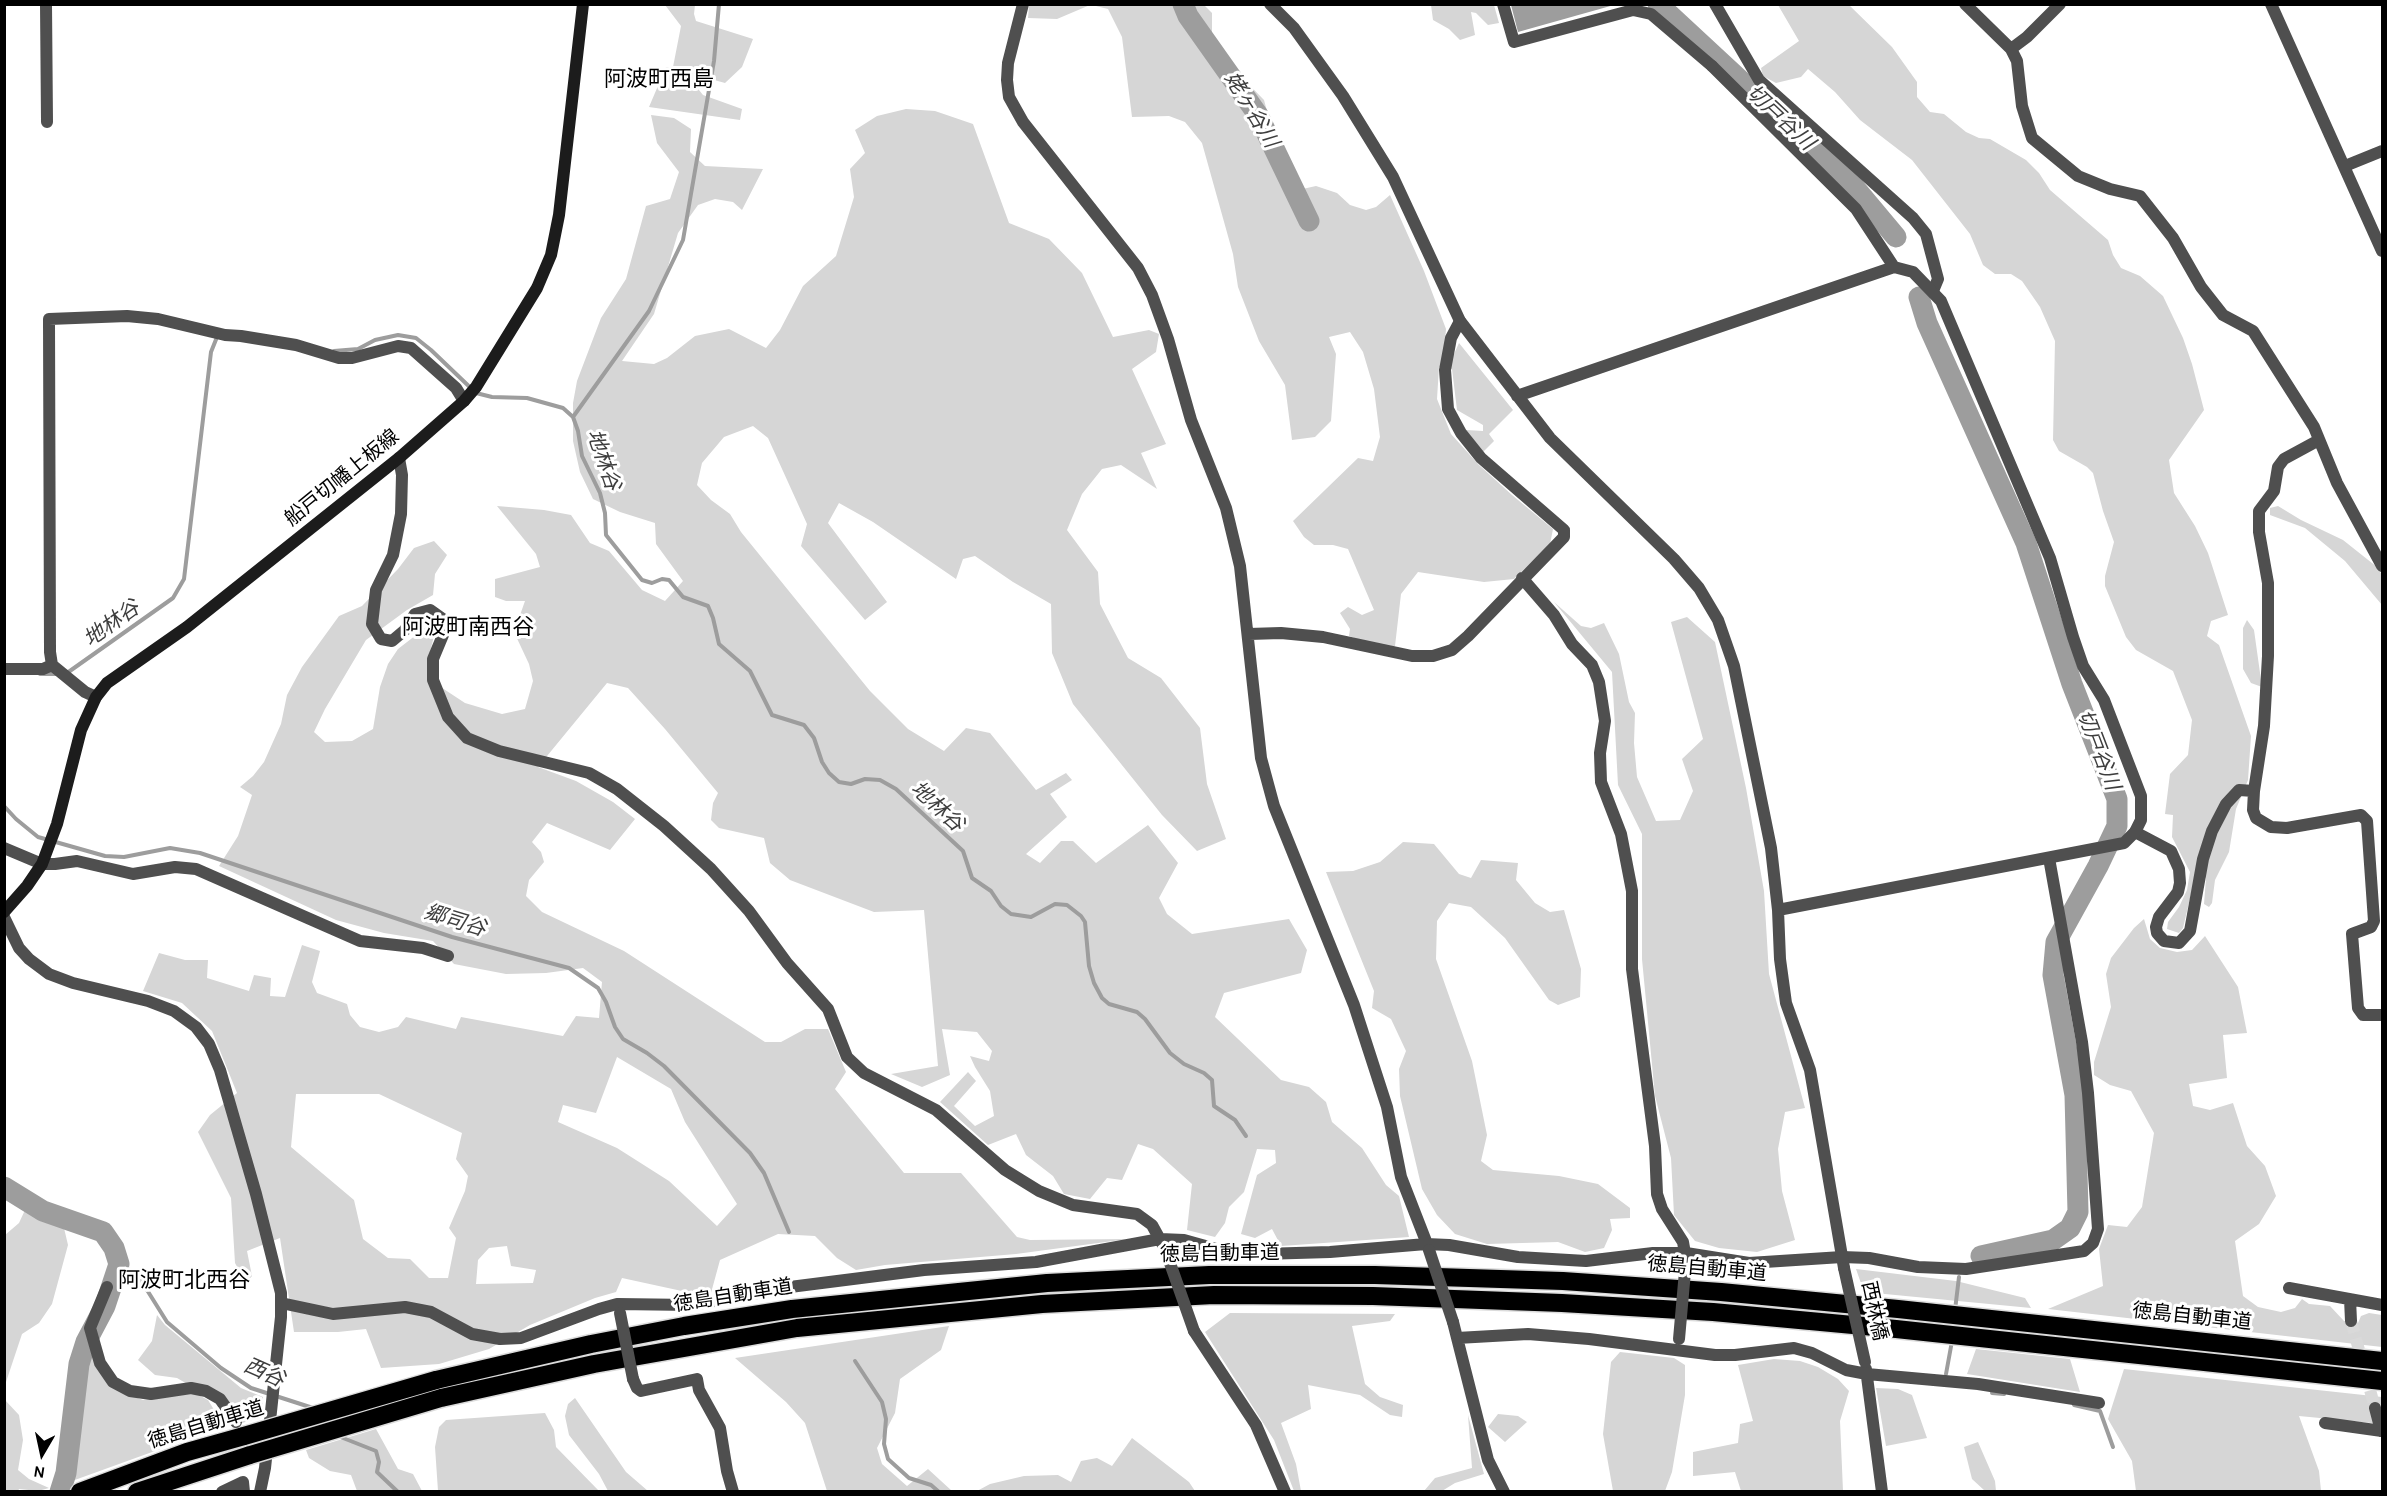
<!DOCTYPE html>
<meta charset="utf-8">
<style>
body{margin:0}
#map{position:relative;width:2387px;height:1496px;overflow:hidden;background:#fff;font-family:Karla,sans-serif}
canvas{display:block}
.frame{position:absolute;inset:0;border:6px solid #000;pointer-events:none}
.north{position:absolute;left:12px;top:1424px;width:60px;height:60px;-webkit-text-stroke:4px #fff;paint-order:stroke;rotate:189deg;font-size:16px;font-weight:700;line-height:24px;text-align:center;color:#000}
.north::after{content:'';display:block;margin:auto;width:21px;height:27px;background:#000;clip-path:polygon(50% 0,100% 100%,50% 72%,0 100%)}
</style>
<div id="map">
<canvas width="2387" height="1496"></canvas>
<div class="frame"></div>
<div class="north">N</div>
</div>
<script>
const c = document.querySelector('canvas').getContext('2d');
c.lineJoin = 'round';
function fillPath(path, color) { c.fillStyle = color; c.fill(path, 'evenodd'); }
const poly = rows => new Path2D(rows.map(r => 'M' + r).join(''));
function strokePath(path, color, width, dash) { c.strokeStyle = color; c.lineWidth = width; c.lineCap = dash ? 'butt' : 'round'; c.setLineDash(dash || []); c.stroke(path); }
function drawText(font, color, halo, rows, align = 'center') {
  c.font = font + ' Karla,"Noto Sans JP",sans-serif'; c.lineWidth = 6; c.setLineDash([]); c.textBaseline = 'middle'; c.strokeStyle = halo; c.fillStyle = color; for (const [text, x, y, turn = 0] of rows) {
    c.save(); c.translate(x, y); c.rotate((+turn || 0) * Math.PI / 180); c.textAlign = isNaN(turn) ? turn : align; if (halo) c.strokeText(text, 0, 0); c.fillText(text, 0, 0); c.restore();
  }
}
fillPath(poly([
 [665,5,695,5,694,14,696,21,753,39,742,67,725,83,700,76,695,85,703,95,742,109,740,120,649,107,666,67,673,67,681,26],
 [1029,5,1029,4,1090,5,1057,19,1028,18],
 [1092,5,1204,5,1212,13,1212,39,1232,67,1264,100,1289,192,1316,186,1337,193,1350,205,1366,210,1376,207,1390,195,1424,271,1446,329,1444,353,1454,354,1459,343,1513,410,1489,434,1494,441,1483,452,1466,430,1483,431,1483,425,1457,410,1452,369,1439,367,1437,399,1451,434,1479,465,1512,495,1553,529,1550,544,1514,579,1484,582,1418,572,1401,594,1395,646,1392,648,1368,643,1349,636,1350,629,1340,613,1348,607,1362,615,1374,610,1348,549,1333,545,1314,545,1304,537,1293,521,1358,458,1373,461,1380,437,1374,389,1363,352,1350,332,1329,337,1336,354,1331,421,1315,437,1292,440,1285,385,1259,341,1238,287,1233,254,1202,143,1185,122,1169,116,1132,117,1122,37,1108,9],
 [1431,5,1494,5,1499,23,1488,25,1476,13,1471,12,1475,35,1460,40,1449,29,1433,20],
 [1778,5,1849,5,1892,47,1917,82,1917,97,1930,112,1944,114,1966,132,1979,138,1990,139,2026,160,2039,173,2050,190,2108,240,2113,255,2121,268,2140,276,2163,296,2183,338,2192,364,2204,410,2169,460,2174,493,2195,526,2208,553,2228,615,2211,621,2207,636,2219,645,2251,736,2248,780,2236,809,2229,852,2215,880,2212,903,2209,907,2204,904,2206,878,2197,869,2183,928,2179,933,2167,929,2168,922,2179,907,2187,890,2190,872,2172,837,2173,815,2165,814,2170,774,2188,755,2192,720,2173,671,2136,650,2126,637,2105,586,2105,576,2114,542,2103,511,2093,473,2087,467,2059,451,2053,440,2055,341,2040,307,2022,281,2011,274,1995,274,1983,265,1970,234,1912,160,1860,120,1835,92,1808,69,1801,77,1776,83,1763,76,1761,68,1799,41],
 [906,109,935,111,973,124,1009,223,1049,239,1082,273,1113,337,1149,330,1159,334,1156,352,1132,369,1166,444,1141,453,1157,489,1121,465,1102,469,1082,494,1067,530,1098,572,1100,604,1128,658,1161,678,1200,728,1207,784,1226,839,1197,851,1162,815,1073,704,1052,653,1051,604,1013,582,975,556,963,559,956,579,873,522,839,503,828,523,887,602,865,620,801,546,807,524,768,438,753,426,724,437,702,463,697,485,711,500,730,514,741,532,870,691,908,729,944,751,966,728,990,733,1036,790,1066,773,1072,780,1050,794,1067,817,1026,854,1040,863,1061,841,1073,841,1096,863,1148,825,1178,863,1159,898,1167,914,1192,934,1289,919,1307,950,1301,973,1224,993,1215,1017,1281,1080,1309,1087,1326,1102,1332,1122,1362,1148,1386,1185,1399,1196,1409,1237,1281,1246,1272,1229,1255,1238,1241,1234,1257,1175,1276,1163,1275,1150,1257,1149,1244,1192,1229,1207,1225,1223,1215,1237,1187,1230,1192,1184,1153,1149,1138,1144,1122,1180,1107,1178,1090,1199,1064,1194,1053,1176,1026,1155,1016,1134,988,1145,940,1102,968,1072,976,1081,954,1106,975,1126,994,1116,990,1091,975,1067,970,1056,989,1061,992,1051,977,1032,942,1029,950,1075,922,1087,891,1074,938,1066,924,910,874,912,790,880,770,863,764,838,719,828,711,820,713,803,718,793,665,729,628,688,607,683,538,767,576,781,613,802,635,819,610,850,547,823,532,842,541,852,544,862,529,880,526,896,542,912,624,951,765,1042,781,1042,805,1029,828,1029,846,1072,835,1089,904,1173,961,1173,1017,1237,1030,1240,1128,1239,1016,1254,885,1265,856,1270,837,1258,815,1236,778,1234,720,1260,711,1293,691,1293,622,1278,616,1292,595,1298,530,1325,489,1349,439,1364,381,1368,366,1329,338,1332,294,1332,280,1238,247,1251,252,1276,246,1283,235,1263,231,1198,198,1132,210,1115,237,1093,212,1031,182,1003,143,991,159,953,185,960,208,960,207,978,249,991,254,975,271,978,270,996,285,997,302,945,320,951,312,982,317,993,347,1004,350,1015,360,1027,379,1032,398,1027,406,1017,456,1029,461,1017,563,1036,576,1016,599,1018,602,982,583,968,546,973,506,974,454,964,433,941,384,933,336,920,219,866,238,836,252,795,240,787,253,776,264,762,281,724,287,695,302,667,339,616,362,606,398,569,414,548,434,541,447,555,435,574,433,595,407,610,366,640,325,709,314,732,325,742,352,741,373,729,380,687,388,664,398,649,429,625,435,632,429,656,427,678,465,703,502,714,525,709,533,681,529,664,514,632,525,601,506,601,495,597,495,579,540,567,536,554,497,506,544,510,571,515,590,543,609,551,642,590,665,601,683,581,656,544,655,523,620,512,593,499,580,472,573,441,573,403,577,381,601,318,626,279,646,206,670,199,679,172,657,143,651,115,674,118,691,129,690,152,705,166,763,169,742,210,733,202,715,199,698,205,678,233,654,314,622,361,654,364,667,358,695,336,729,329,766,348,780,330,803,286,836,256,854,197,850,169,865,153,855,130,877,116],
 [617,1057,671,1089,685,1122,737,1204,717,1226,669,1181,617,1148,558,1122,563,1105,596,1113],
 [296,1094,379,1094,462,1133,456,1159,468,1176,465,1191,449,1228,456,1238,448,1278,429,1278,410,1259,388,1258,363,1239,354,1200,291,1147],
 [507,1246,511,1266,536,1270,533,1283,476,1284,478,1260,489,1248],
 [2278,506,2301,520,2343,540,2377,567,2382,575,2382,605,2345,561,2305,528,2270,515,2270,508],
 [1554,602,1581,626,1591,628,1604,623,1619,654,1629,702,1635,713,1634,743,1637,777,1656,821,1680,820,1693,791,1682,759,1703,739,1671,622,1687,617,1715,642,1746,788,1764,891,1769,974,1805,1108,1785,1112,1778,1149,1782,1191,1795,1240,1757,1252,1719,1248,1695,1241,1674,1215,1671,1158,1655,1096,1642,959,1642,834,1618,785,1612,672],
 [2247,620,2254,630,2262,687,2251,683,2243,669,2243,628],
 [1403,842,1434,844,1459,874,1471,878,1481,860,1518,863,1516,880,1535,903,1550,912,1564,910,1581,969,1580,997,1558,1005,1549,1000,1505,938,1471,907,1449,903,1437,921,1436,959,1472,1061,1487,1135,1481,1161,1493,1170,1559,1176,1598,1184,1630,1208,1630,1218,1610,1219,1612,1230,1604,1248,1585,1252,1558,1242,1487,1244,1455,1234,1437,1215,1422,1189,1400,1096,1399,1069,1406,1051,1391,1019,1372,1008,1374,991,1326,872,1353,871,1380,862],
 [2144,919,2150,939,2160,948,2177,952,2192,950,2205,936,2238,987,2247,1033,2223,1035,2227,1078,2189,1084,2193,1106,2210,1110,2233,1103,2247,1146,2265,1166,2276,1196,2259,1224,2235,1241,2243,1296,2258,1307,2281,1312,2295,1308,2302,1299,2309,1304,2330,1306,2344,1321,2358,1323,2361,1316,2369,1313,2382,1315,2382,1347,2048,1309,2103,1286,2099,1249,2108,1225,2127,1227,2142,1207,2154,1133,2131,1091,2110,1085,2094,1075,2094,1062,2111,1007,2106,974,2111,958,2134,928],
 [25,1210,64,1228,68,1245,52,1304,39,1323,22,1334,5,1385,5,1235,19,1223],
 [1856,1269,1956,1281,2025,1298,2031,1308,1864,1292],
 [1230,1313,1395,1314,1390,1321,1352,1326,1365,1384,1380,1397,1403,1405,1402,1417,1390,1415,1360,1395,1308,1385,1311,1409,1281,1423,1296,1464,1301,1491,1294,1491,1274,1440,1205,1332],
 [157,1315,165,1325,241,1388,263,1397,262,1417,242,1423,226,1399,189,1385,177,1378,155,1375,138,1360,152,1341],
 [949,1326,941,1350,900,1379,895,1413,877,1448,882,1464,907,1486,928,1469,952,1491,827,1491,805,1423,786,1402,735,1358],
 [1976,1349,2070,1359,2080,1392,1967,1374],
 [90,1351,122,1392,143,1400,195,1393,208,1400,224,1426,72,1481,84,1372],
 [1620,1352,1674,1358,1685,1365,1685,1395,1672,1472,1665,1491,1613,1491,1603,1434,1611,1362],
 [1774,1359,1800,1361,1818,1367,1838,1379,1849,1391,1840,1421,1843,1491,1741,1491,1735,1472,1693,1476,1693,1452,1738,1443,1740,1424,1753,1421,1738,1365],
 [2124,1369,2382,1397,2382,1424,2299,1416,2319,1471,2321,1491,2136,1491,2132,1461,2108,1419],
 [1876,1388,1898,1389,1912,1395,1927,1438,1886,1446],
 [575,1398,626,1472,648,1491,608,1491,599,1474,569,1435,565,1416,568,1404],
 [5,1400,19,1415,23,1440,18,1470,29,1479,49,1488,38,1491,19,1489,18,1491,5,1491],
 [545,1413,554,1430,556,1447,599,1491,438,1491,435,1447,439,1427,446,1420],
 [1498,1414,1518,1416,1527,1422,1505,1442,1488,1427],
 [1468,1415,1484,1474,1455,1483,1442,1491,1424,1491,1435,1478,1472,1468],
 [376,1429,398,1469,413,1474,422,1491,357,1491,351,1475,330,1471,309,1458,306,1450],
 [1132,1438,1189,1482,1195,1491,977,1491,990,1484,1024,1476,1058,1475,1071,1482,1081,1461,1097,1458,1112,1466],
 [1978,1442,1995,1481,1996,1491,1985,1491,1972,1479,1964,1447]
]), '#d6d6d6');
fillPath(poly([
 [1511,5,1511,4,1614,5,1518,32]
]), '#9d9d9d');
strokePath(poly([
 [334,351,358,349,375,340,398,335,416,338,431,350,476,393,492,397,527,398,563,408,573,417,578,431,582,456,600,493,605,513,606,535,642,580,652,583,662,579,669,580,683,597,708,606,713,618,719,644,750,671,772,715,804,725,814,738,822,762,829,773,839,782,851,784,865,779,880,780,896,789,963,851,972,878,991,891,1001,906,1011,914,1031,917,1055,904,1067,905,1081,916,1085,922,1089,966,1094,983,1102,998,1109,1004,1137,1012,1145,1019,1170,1053,1184,1064,1204,1073,1212,1080,1214,1106,1235,1120,1246,1136],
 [573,417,649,311,683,240,714,61,719,4],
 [67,673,173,598,184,579,211,352,217,337],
 [40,674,59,674],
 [4,806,16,819,38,837,105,856,124,857,170,848,200,853,452,937,569,968,598,988,606,1002,615,1027,623,1039,647,1053,664,1066,750,1153,764,1173,789,1232],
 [119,1264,137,1274,167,1322,221,1368,251,1388,313,1408],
 [1955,1310,1959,1277],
 [855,1361,882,1402,886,1419,884,1444,888,1459,909,1478,931,1485,939,1492],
 [1946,1374,1952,1341],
 [1992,1393,2004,1394],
 [2074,1405,2100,1411,2113,1447],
 [338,1436,376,1451,379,1462,377,1472,398,1492]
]), '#9d9d9d', 4);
strokePath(poly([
 [1183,4,1188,16,1258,115,1309,221],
 [1658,4,1850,182,1896,237],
 [1919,297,1927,323,2026,543,2072,684,2117,799,2117,826,2098,866,2056,942,2053,975,2075,1095,2078,1212,2070,1228,2053,1240,1981,1256],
 [4,1187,43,1211,103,1232,114,1248,119,1264,105,1306,86,1342,79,1364,66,1473,60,1492]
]), '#9d9d9d', 21);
strokePath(poly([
 [2351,1321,2375,1408]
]), '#d9d9d9', 12, [12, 6]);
const motorway = poly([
 [436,1380,591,1344,684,1326,792,1309,1047,1283,1209,1275,1375,1275,1563,1281,1721,1292,1898,1309,2382,1361],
 [441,1398,594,1364,797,1328,1042,1304,1214,1295,1373,1296,1562,1303,1713,1312,1896,1329,2382,1381],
 [80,1492,187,1452,244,1436],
 [137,1492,250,1455]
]);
strokePath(motorway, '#dbdbdb', 21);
strokePath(poly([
 [46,4,47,122],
 [1023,4,1008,63,1007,80,1009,97,1023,122,1138,268,1152,295,1168,339,1191,420,1226,508,1240,566,1261,758,1274,806,1354,1005,1387,1107,1401,1177,1429,1249],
 [1503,4,1514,42,1633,10,1651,14,1712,66],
 [1715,4,1759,80,1913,218,1926,234,1938,279,1933,291],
 [1965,4,2011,49,2017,61,2022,106,2032,138,2078,176,2110,189,2140,196,2173,238,2201,287,2223,315,2253,331,2314,427,2337,483,2382,566],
 [2271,4,2382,251],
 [2011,49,2027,37,2060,4],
 [2345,166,2382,151],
 [2319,440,2284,459,2278,467,2274,491,2259,511,2259,532,2268,583,2268,656,2264,726,2254,791,2253,810,2256,818,2271,827,2287,828,2361,815,2367,821,2374,921,2371,927,2352,934,2358,1008,2363,1015,2382,1015],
 [399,458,402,475,401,514,393,555,376,590,372,624,381,639,392,641,405,630,415,614,430,610,444,620,443,635,433,659,433,680,448,717,467,738,499,751,589,773,617,789,664,826,711,869,749,911,787,963,828,1009,847,1057,864,1073,936,1110,1005,1170,1039,1191,1073,1205,1137,1214,1152,1225,1163,1245],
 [1522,578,1554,615,1572,644,1592,665,1599,682,1605,721,1600,753,1601,782,1621,834,1632,891,1632,969,1655,1146,1657,1194,1662,1209,1683,1242,1686,1259],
 [1249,634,1281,633,1323,637,1412,656,1433,656,1452,650,1468,636,1564,537,1564,530,1481,458,1461,433,1448,409,1445,370,1451,338,1460,321],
 [4,669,43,669,52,665],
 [96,697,85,692,52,665,50,652,49,319,127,316,158,319,225,335,241,336,296,345,339,358,352,358,398,346,411,348,456,388,464,401],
 [2135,832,2171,851,2179,869,2180,883,2178,892,2159,917,2156,927,2157,933,2164,941,2179,943,2190,931,2203,859,2212,831,2226,804,2239,790,2254,791],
 [4,848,42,864,55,864,77,861,133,874,175,867,196,869,360,941,423,948,448,956],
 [107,1287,90,1328,100,1363,113,1382,130,1391,151,1394,191,1388,206,1391,220,1399,236,1422],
 [2289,1288,2382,1305],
 [2350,1299,2351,1321],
 [281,1303,333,1314,405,1307,431,1312,472,1334,500,1339,521,1338,599,1309,617,1304,692,1305,790,1287,924,1270,1036,1262,1160,1239,1184,1240,1227,1252,1262,1254,1330,1252,1426,1244,1449,1245,1518,1257,1586,1261,1653,1253,1686,1253,1749,1263,1842,1257,1869,1258,1918,1267,1966,1269,2084,1251,2093,1243,2098,1229,2088,1093,2082,1042,2049,858],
 [1453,1322,1488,1460,1504,1492],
 [1194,1331,1256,1425,1285,1492],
 [1457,1338,1528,1334,1589,1339,1715,1355,1735,1355,1794,1348,1812,1353,1846,1370,1867,1374,1978,1384,2099,1403],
 [1866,1369,1882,1492],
 [633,1379,637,1388,641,1391,697,1379,699,1390,720,1428,727,1471,733,1492],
 [2375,1408,2381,1431],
 [2325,1423,2382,1431],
 [222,1492,243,1482,244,1492]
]), '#4f4f4f', 12);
strokePath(poly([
 [1270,4,1294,28,1343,96,1393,177,1460,321,1550,438,1674,559,1699,588,1718,620,1734,666,1771,848,1778,910,1780,959,1786,1003,1810,1070,1844,1268],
 [1712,66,1856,209,1894,267],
 [1517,396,1894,267,1913,272,1941,301,2050,558,2073,637,2083,666,2104,700,2141,796,2141,820,2135,832,2124,843,1778,910],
 [4,917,19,948,29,959,49,974,73,983,148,1001,174,1011,196,1027,209,1044,220,1070,256,1194,281,1293,281,1317,265,1468,260,1492]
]), '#4f4f4f', 12);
strokePath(poly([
 [4,912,27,886,42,864,57,824,81,730,96,697,107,683,187,627,399,458,464,401,476,387,537,288,551,255,559,215,583,4]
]), '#1c1c1c', 12);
strokePath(motorway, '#000', 18);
const motorwayBridge = poly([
 [244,1436,436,1380],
 [250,1455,441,1398]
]);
strokePath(motorwayBridge, '#dbdbdb', 21, []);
strokePath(poly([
 [1165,1249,1194,1331],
 [1429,1250,1453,1322],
 [1844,1268,1865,1362],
 [620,1313,633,1379],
 [1679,1339,1686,1260]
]), '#4f4f4f', 12);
strokePath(motorwayBridge, '#000', 18);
drawText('20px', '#000', '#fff', [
 ["船戸切幡上板線",342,478,-39],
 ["徳島自動車道",1220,1254,-1],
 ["徳島自動車道",1707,1269,5],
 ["徳島自動車道",733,1296,-9],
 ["西林橋",1874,1311,78],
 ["徳島自動車道",2192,1317,6],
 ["徳島自動車道",206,1425,-17]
]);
drawText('italic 21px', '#3e3e3e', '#fff', [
 ["姥ヶ谷川",1251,110,59],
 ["切戸谷川",1780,118,43],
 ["地林谷",603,460,71],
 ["地林谷",112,624,-36],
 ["切戸谷川",2098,750,69],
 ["地林谷",937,807,42],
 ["郷司谷",455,921,17],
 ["西谷",264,1373,24]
]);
drawText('22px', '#000', '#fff', [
 ["阿波町西島",659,80],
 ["阿波町南西谷",468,628],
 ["阿波町北西谷",184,1281]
]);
</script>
